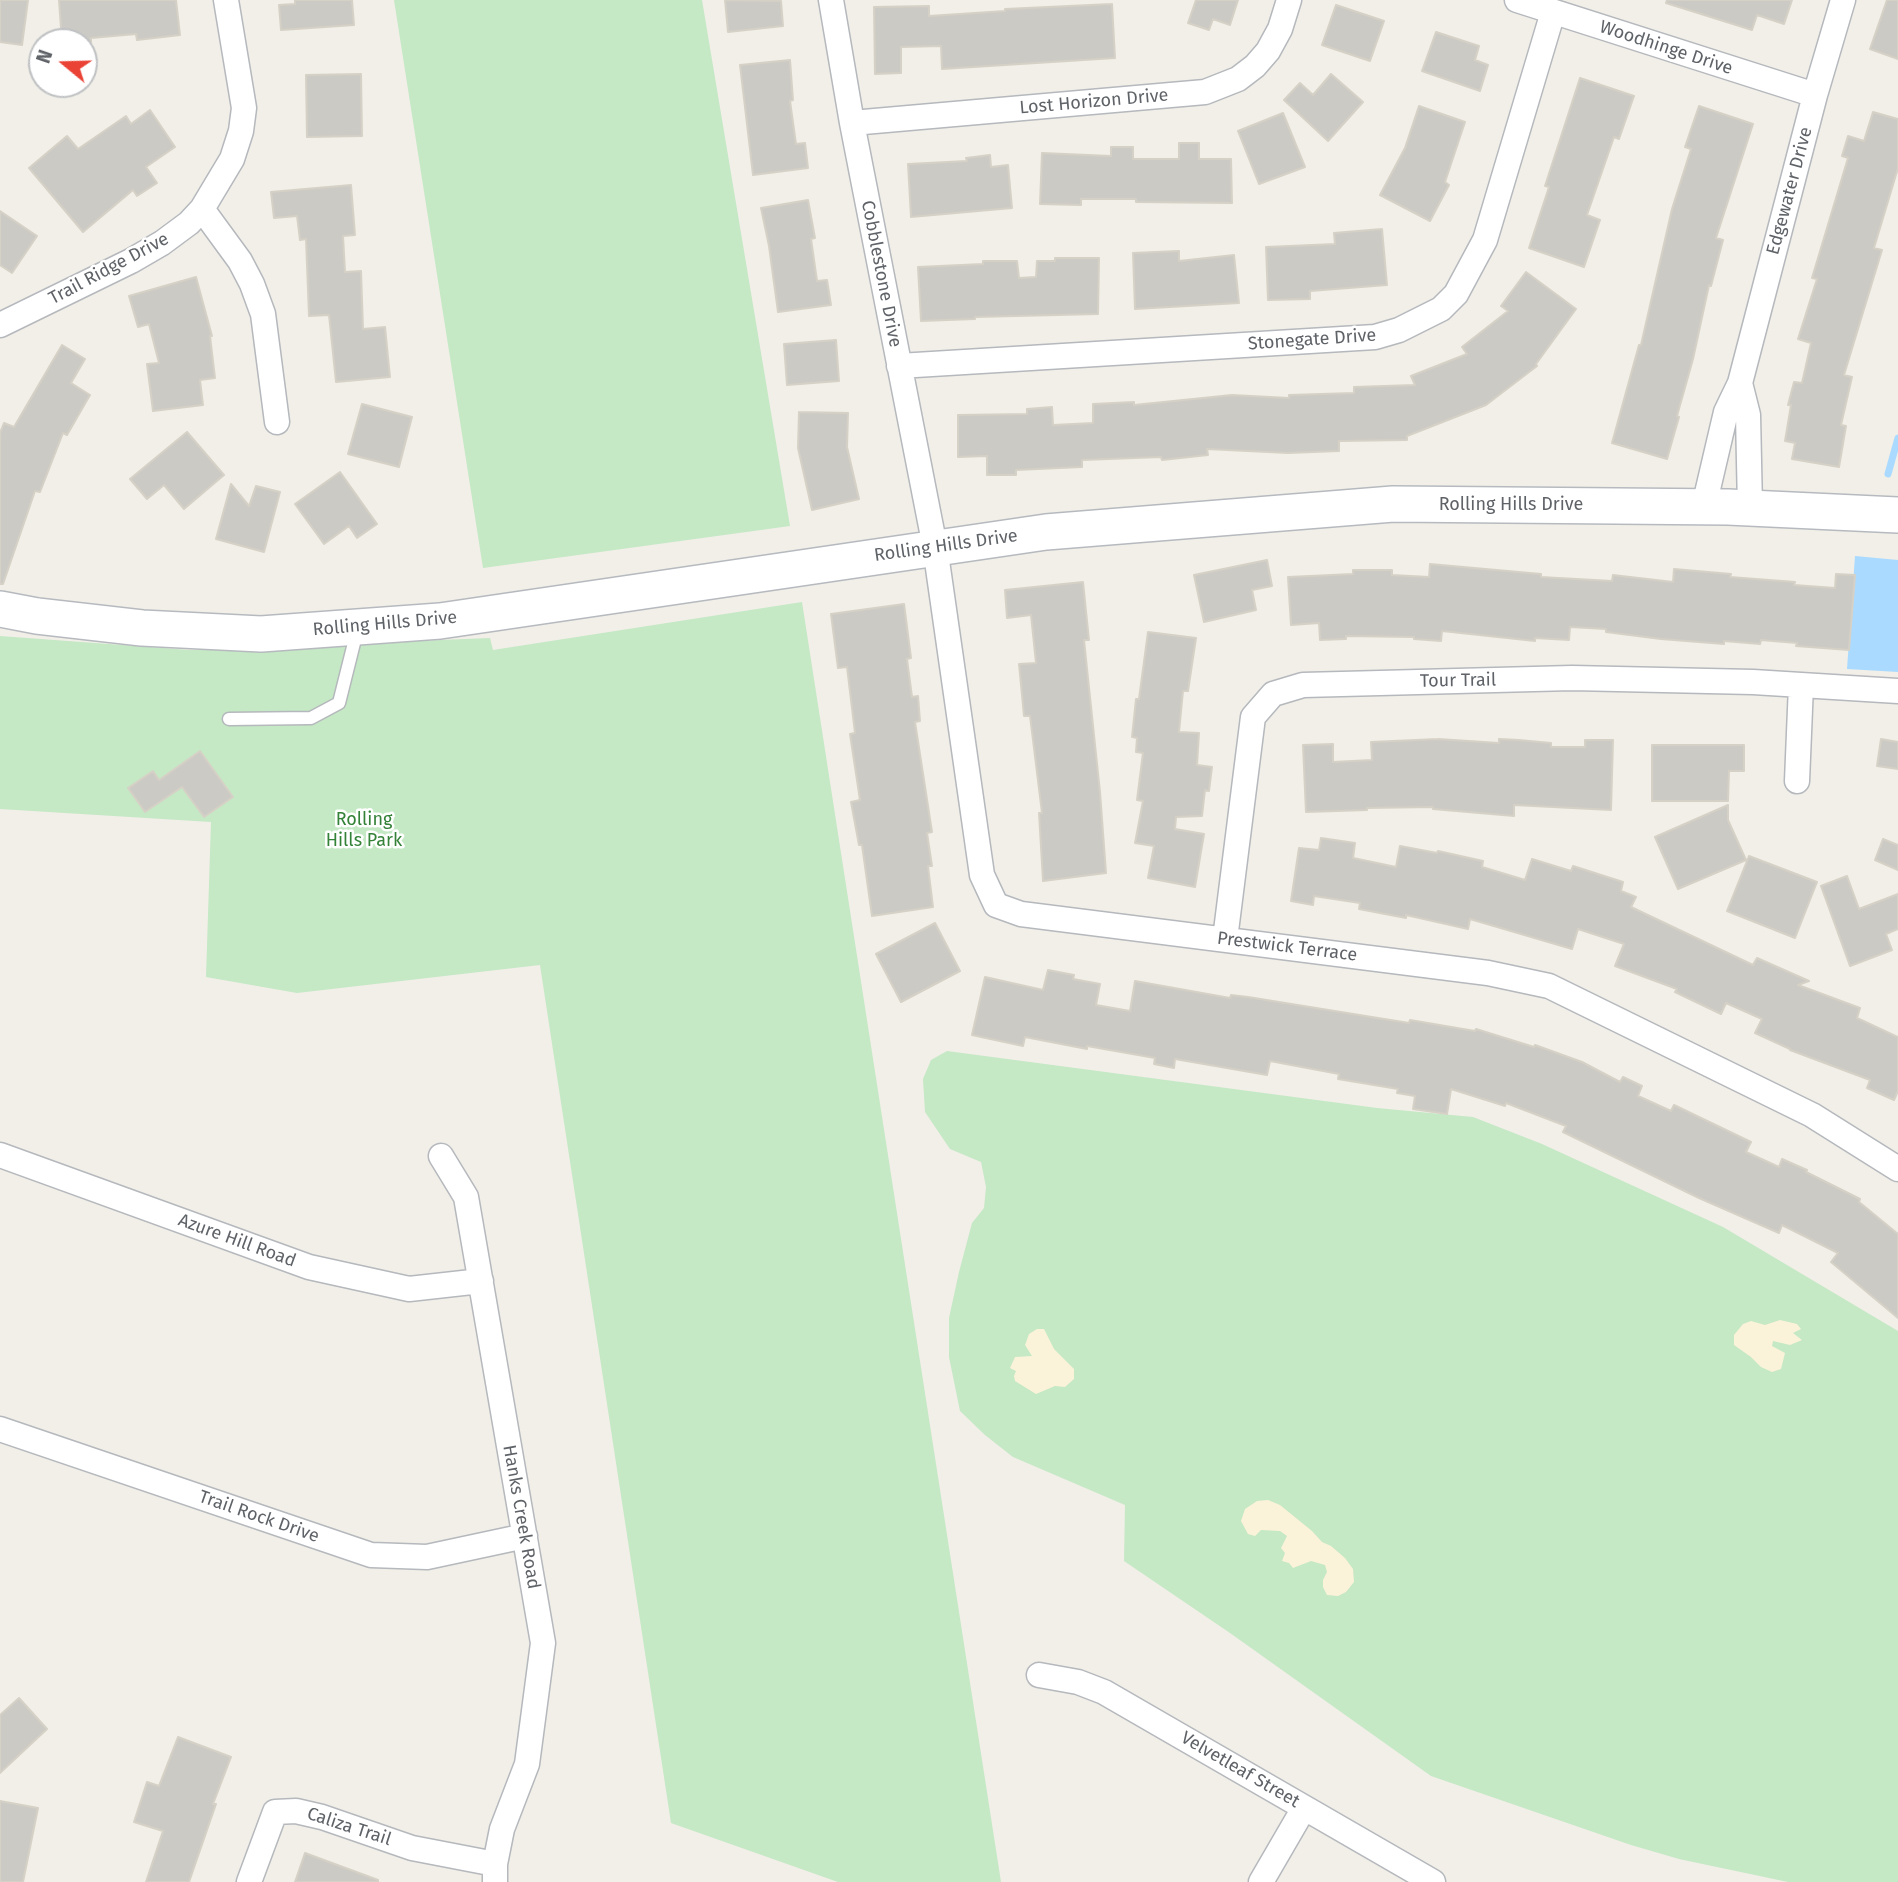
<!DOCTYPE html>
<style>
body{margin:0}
#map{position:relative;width:1898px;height:1882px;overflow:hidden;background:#f1efe8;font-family:"Fira Sans",sans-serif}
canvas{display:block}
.north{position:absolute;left:28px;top:28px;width:70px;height:70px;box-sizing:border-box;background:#fff;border:2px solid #bfc1c3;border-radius:50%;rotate:289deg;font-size:19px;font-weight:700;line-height:28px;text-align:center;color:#5f6368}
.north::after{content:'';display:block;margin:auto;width:24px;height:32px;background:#ea4335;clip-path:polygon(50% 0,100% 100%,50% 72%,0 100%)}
</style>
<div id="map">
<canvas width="1898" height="1882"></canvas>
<div class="north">N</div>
</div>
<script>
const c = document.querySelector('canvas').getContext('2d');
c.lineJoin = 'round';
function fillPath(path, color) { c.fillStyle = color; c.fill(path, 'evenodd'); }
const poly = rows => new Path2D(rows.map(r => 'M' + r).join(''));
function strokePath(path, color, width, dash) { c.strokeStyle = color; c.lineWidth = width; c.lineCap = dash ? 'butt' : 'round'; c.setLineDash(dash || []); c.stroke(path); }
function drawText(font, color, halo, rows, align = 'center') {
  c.font = font + ' "Fira Sans",sans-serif'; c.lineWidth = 5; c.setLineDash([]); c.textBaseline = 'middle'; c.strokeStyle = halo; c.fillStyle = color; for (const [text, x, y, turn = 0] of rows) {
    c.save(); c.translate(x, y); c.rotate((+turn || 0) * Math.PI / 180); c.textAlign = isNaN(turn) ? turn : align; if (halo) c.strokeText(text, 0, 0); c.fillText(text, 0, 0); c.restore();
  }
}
fillPath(poly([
 [394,0,702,0,790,526,483,568],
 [802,602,1001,1882,838,1882,671,1823,540,965,297,993,206,977,211,822,0,809,0,636,190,650,490,638,493,650],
 [947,1051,1377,1108,1473,1117,1542,1144,1723,1227,1898,1331,1898,1882,1788,1882,1679,1859,1631,1845,1431,1776,1230,1633,1124,1561,1125,1505,1013,1457,985,1435,960,1411,949,1357,949,1318,959,1272,972,1223,984,1208,986,1187,981,1162,950,1149,925,1112,923,1079,931,1060]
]), '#c5e8c5');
fillPath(poly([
 [1780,1320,1797,1324,1801,1329,1793,1333,1802,1340,1790,1345,1773,1341,1772,1346,1785,1353,1781,1369,1772,1372,1761,1367,1751,1357,1734,1345,1734,1335,1743,1324,1751,1321,1765,1325],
 [1037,1329,1044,1329,1054,1349,1074,1369,1074,1379,1065,1387,1055,1386,1036,1394,1015,1381,1014,1376,1016,1371,1010,1368,1015,1357,1032,1356,1025,1345,1029,1334],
 [1268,1500,1280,1505,1312,1531,1322,1542,1331,1546,1345,1558,1353,1569,1354,1582,1346,1592,1338,1596,1327,1595,1323,1587,1323,1580,1327,1572,1325,1565,1311,1561,1293,1568,1289,1563,1282,1561,1285,1553,1281,1548,1287,1536,1280,1531,1261,1530,1255,1536,1248,1534,1241,1521,1245,1509,1257,1501]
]), '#fbf3d9');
fillPath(poly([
 [1855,556,1898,560,1898,672,1847,669]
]), '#aadaff');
strokePath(poly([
 [1888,474,1898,438]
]), '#aadaff', 7);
const building = poly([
 [0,0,28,0,22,45,0,42,0,0],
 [59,0,176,0,180,35,137,40,136,34,91,38,91,42,62,42,59,0],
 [295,0,352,0,354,25,281,30,279,5,295,4,295,0],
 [725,0,781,1,783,26,728,32,725,0],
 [1196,0,1238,0,1230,25,1213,19,1209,30,1188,23,1196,0],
 [1667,0,1792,0,1784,24,1757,15,1752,30,1666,3,1667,0],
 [1887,0,1898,0,1898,59,1870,49,1887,0],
 [1112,4,1115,58,942,69,941,46,901,47,901,73,875,74,874,7,929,6,929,16,1005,11,1005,9,1112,4],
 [1336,5,1384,21,1370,61,1322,45,1336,5],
 [1436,32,1479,46,1475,60,1488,65,1480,91,1422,71,1436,32],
 [790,60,793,100,790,101,796,144,805,143,808,168,753,175,740,65,790,60],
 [361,74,362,136,307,137,306,75,361,74],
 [1331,74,1363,102,1328,141,1284,100,1300,83,1313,95,1331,74],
 [1580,78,1634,96,1619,139,1614,137,1587,215,1600,220,1584,267,1529,248,1549,187,1545,186,1580,78],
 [1419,106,1465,122,1445,182,1449,185,1430,221,1380,195,1405,148,1419,106],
 [1699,106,1753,124,1716,238,1723,240,1711,286,1709,285,1693,359,1677,416,1679,417,1667,459,1612,443,1639,345,1641,345,1672,209,1691,149,1685,147,1699,106],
 [150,110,175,147,146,167,157,183,137,196,133,190,83,232,29,168,67,136,78,149,126,116,131,124,150,110],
 [1873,112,1898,119,1898,168,1874,248,1882,250,1844,375,1852,377,1841,425,1846,426,1839,467,1792,459,1795,443,1785,441,1791,405,1788,405,1794,382,1802,383,1811,343,1798,339,1817,279,1812,278,1848,158,1842,156,1848,136,1864,141,1873,112],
 [1283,113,1305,167,1259,184,1238,131,1283,113],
 [1179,143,1199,143,1199,159,1231,159,1232,203,1136,202,1136,199,1081,199,1081,205,1040,204,1042,153,1111,156,1111,147,1133,147,1133,159,1179,159,1179,143],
 [990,155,991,167,1008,165,1012,208,911,217,908,164,967,161,966,158,990,155],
 [351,185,355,235,343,236,345,272,361,271,363,329,385,327,390,377,336,382,329,315,309,316,306,239,300,240,297,216,274,218,271,192,351,185],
 [808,200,815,238,811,239,817,281,827,280,831,305,778,312,769,246,761,208,808,200],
 [0,211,37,236,12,273,0,265,0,211],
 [1382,229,1387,285,1310,291,1310,299,1268,300,1266,247,1335,244,1334,233,1382,229],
 [1179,251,1179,261,1234,255,1239,303,1135,309,1133,253,1179,251],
 [1055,258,1099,258,1098,314,975,317,975,319,921,321,918,267,983,264,983,261,1017,261,1019,278,1036,277,1037,261,1055,261,1055,258],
 [1526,272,1576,309,1536,364,1537,366,1486,405,1407,436,1407,440,1339,441,1339,451,1288,453,1207,449,1208,455,1162,460,1161,457,1082,460,1082,467,1016,470,1016,475,987,475,987,456,958,457,958,415,1027,414,1027,409,1052,407,1053,425,1093,423,1093,404,1134,402,1134,405,1232,395,1289,398,1289,395,1354,393,1354,387,1415,385,1411,376,1467,354,1462,347,1508,311,1501,306,1526,272],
 [196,277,212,336,210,336,215,378,200,380,203,405,153,411,147,364,159,363,149,324,138,327,129,296,196,277],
 [836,340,839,381,787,385,784,344,836,340],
 [62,345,85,359,71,383,90,395,67,435,63,433,40,492,35,491,3,584,0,584,0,433,4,423,14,427,62,345],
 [362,404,412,417,399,467,348,454,362,404],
 [799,412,848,413,847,447,859,499,812,510,798,448,799,412],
 [187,432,224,475,184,509,164,485,147,499,130,479,187,432],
 [340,472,377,524,357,538,349,526,324,544,295,504,340,472],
 [231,484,249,506,256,486,280,492,264,552,216,539,231,484],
 [1267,560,1272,586,1252,590,1256,610,1204,622,1194,575,1267,560],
 [1430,564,1541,574,1541,577,1612,581,1613,575,1673,582,1674,569,1731,574,1730,577,1795,582,1794,585,1835,588,1836,574,1855,575,1849,650,1796,646,1797,643,1761,640,1760,644,1724,641,1724,644,1661,639,1606,632,1606,629,1570,627,1569,640,1535,638,1535,641,1442,631,1441,641,1414,639,1414,637,1346,636,1346,639,1320,640,1319,623,1291,625,1288,577,1353,574,1353,570,1392,570,1392,575,1429,577,1430,564],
 [1083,582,1089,640,1084,640,1100,792,1106,873,1043,881,1039,813,1042,813,1030,716,1024,716,1019,664,1036,663,1031,615,1007,618,1005,590,1083,582],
 [904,604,911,658,907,659,912,697,918,696,920,721,915,722,932,832,927,833,932,866,928,866,933,907,872,916,862,845,859,845,851,802,860,800,850,734,855,733,847,667,838,668,831,614,904,604],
 [1148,632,1196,638,1188,691,1183,691,1179,732,1199,733,1197,765,1212,767,1209,791,1205,790,1202,816,1176,817,1175,829,1204,834,1195,887,1148,878,1154,846,1135,843,1143,801,1137,800,1143,753,1136,752,1137,738,1132,737,1136,699,1139,699,1148,632],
 [1438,739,1499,743,1499,739,1519,740,1551,743,1551,747,1585,747,1585,740,1613,740,1611,810,1514,805,1514,816,1433,809,1433,807,1367,808,1367,810,1306,812,1303,745,1333,744,1333,762,1372,760,1371,742,1438,739],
 [1881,739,1898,742,1898,769,1877,766,1881,739],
 [1652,745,1744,745,1744,771,1729,771,1728,801,1652,801,1652,745],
 [200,751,233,797,204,817,182,787,145,812,128,788,153,771,159,780,200,751],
 [1728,805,1728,820,1746,860,1678,889,1655,837,1728,805],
 [1321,838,1355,843,1353,858,1396,867,1400,846,1437,853,1438,851,1483,861,1482,867,1525,880,1532,859,1571,871,1573,866,1623,882,1621,891,1636,897,1631,907,1753,965,1757,958,1809,981,1798,985,1860,1008,1857,1018,1898,1037,1898,1091,1894,1100,1867,1088,1870,1080,1790,1050,1790,1049,1755,1033,1762,1019,1726,1003,1721,1014,1675,992,1677,989,1615,966,1624,944,1578,929,1572,949,1470,919,1468,929,1406,915,1406,918,1359,909,1360,903,1314,896,1313,905,1291,901,1299,848,1319,850,1321,838],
 [1883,839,1898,845,1898,870,1875,860,1883,839],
 [1749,856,1817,882,1795,938,1727,911,1749,856],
 [1847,876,1859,909,1898,894,1898,929,1886,934,1892,950,1850,966,1821,886,1847,876],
 [935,923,960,971,901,1002,876,954,935,923],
 [1048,970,1074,975,1073,979,1100,984,1096,1005,1130,1011,1135,981,1230,998,1231,995,1248,997,1409,1023,1410,1020,1475,1031,1476,1029,1534,1047,1535,1045,1582,1062,1620,1082,1623,1077,1642,1086,1638,1096,1671,1111,1674,1105,1751,1142,1746,1152,1779,1167,1782,1159,1807,1170,1806,1172,1860,1199,1859,1202,1898,1234,1898,1318,1831,1262,1838,1253,1782,1225,1779,1233,1699,1198,1563,1132,1566,1126,1506,1103,1505,1106,1451,1089,1447,1114,1413,1109,1415,1096,1397,1093,1398,1089,1338,1079,1339,1074,1270,1061,1267,1075,1175,1059,1174,1068,1154,1064,1155,1058,1087,1046,1087,1049,1025,1037,1023,1046,972,1035,985,977,1043,990,1048,970],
 [19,1698,47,1729,0,1773,0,1715,19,1698],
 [178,1737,231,1757,213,1804,216,1804,189,1882,146,1882,163,1831,134,1822,147,1782,159,1786,178,1737],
 [0,1801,38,1808,23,1882,0,1882,0,1801],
 [305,1853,378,1880,378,1882,295,1882,305,1853]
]);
fillPath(building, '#cccac5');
strokePath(building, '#d6d1c6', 2);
const lane = poly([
 [229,719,311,718,339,703,357,631]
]);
const street = poly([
 [831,0,852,123,935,547,982,875,996,905,1021,914,1488,973,1549,986,1812,1115,1898,1169],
 [1517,0,1815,95],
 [852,123,1205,92,1238,79,1255,66,1268,51,1280,29,1289,0],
 [202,209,240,261,252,284,263,314,277,422],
 [0,325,131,261,162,243,189,223,202,209,232,159,241,131,244,108,226,0],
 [899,366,1375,337,1399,330,1441,309,1456,294,1485,240,1553,12],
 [1740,383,1748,415,1750,508],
 [1704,506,1726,412,1740,383,1815,95,1843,0],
 [1797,781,1801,685],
 [1225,939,1253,717,1273,694,1303,685,1572,678,1753,682,1898,691],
 [0,1155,309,1267,409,1289,481,1281],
 [441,1156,466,1197,543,1643,527,1764,502,1829,495,1864,495,1882],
 [0,1429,371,1555,427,1557,525,1536],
 [1039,1675,1078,1682,1104,1692,1433,1882],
 [249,1882,275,1812,296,1811,322,1817,412,1848,495,1864],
 [1261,1882,1304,1808]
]);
const secondary = poly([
 [0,609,37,616,142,628,261,634,440,621,1046,532,1393,504,1728,507,1898,515]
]);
strokePath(lane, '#b5b8bc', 15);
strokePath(street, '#b5b8bc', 27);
strokePath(secondary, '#b6babf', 38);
strokePath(lane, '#fff', 12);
strokePath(street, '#fff', 24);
strokePath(secondary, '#fff', 35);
drawText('18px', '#5f6368', '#fff', [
 ["Woodhinge Drive",1666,48,18],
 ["Lost Horizon Drive",1094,102,-5],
 ["Edgewater Drive",1790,191,-75],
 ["Trail Ridge Drive",109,269,-28],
 ["Cobblestone Drive",881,274,79],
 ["Stonegate Drive",1312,340,-4],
 ["Rolling Hills Drive",1511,505],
 ["Rolling Hills Drive",946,546,-8],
 ["Rolling Hills Drive",385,624,-5],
 ["Tour Trail",1458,681,-1],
 ["Prestwick Terrace",1287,947,7],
 ["Azure Hill Road",237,1241,20],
 ["Trail Rock Drive",259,1517,19],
 ["Hanks Creek Road",521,1517,80],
 ["Velvetleaf Street",1240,1770,30],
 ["Caliza Trail",349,1827,18]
]);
drawText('18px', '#348238', '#fff', [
 ["Rolling",364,820],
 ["Hills Park",364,841]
]);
</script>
